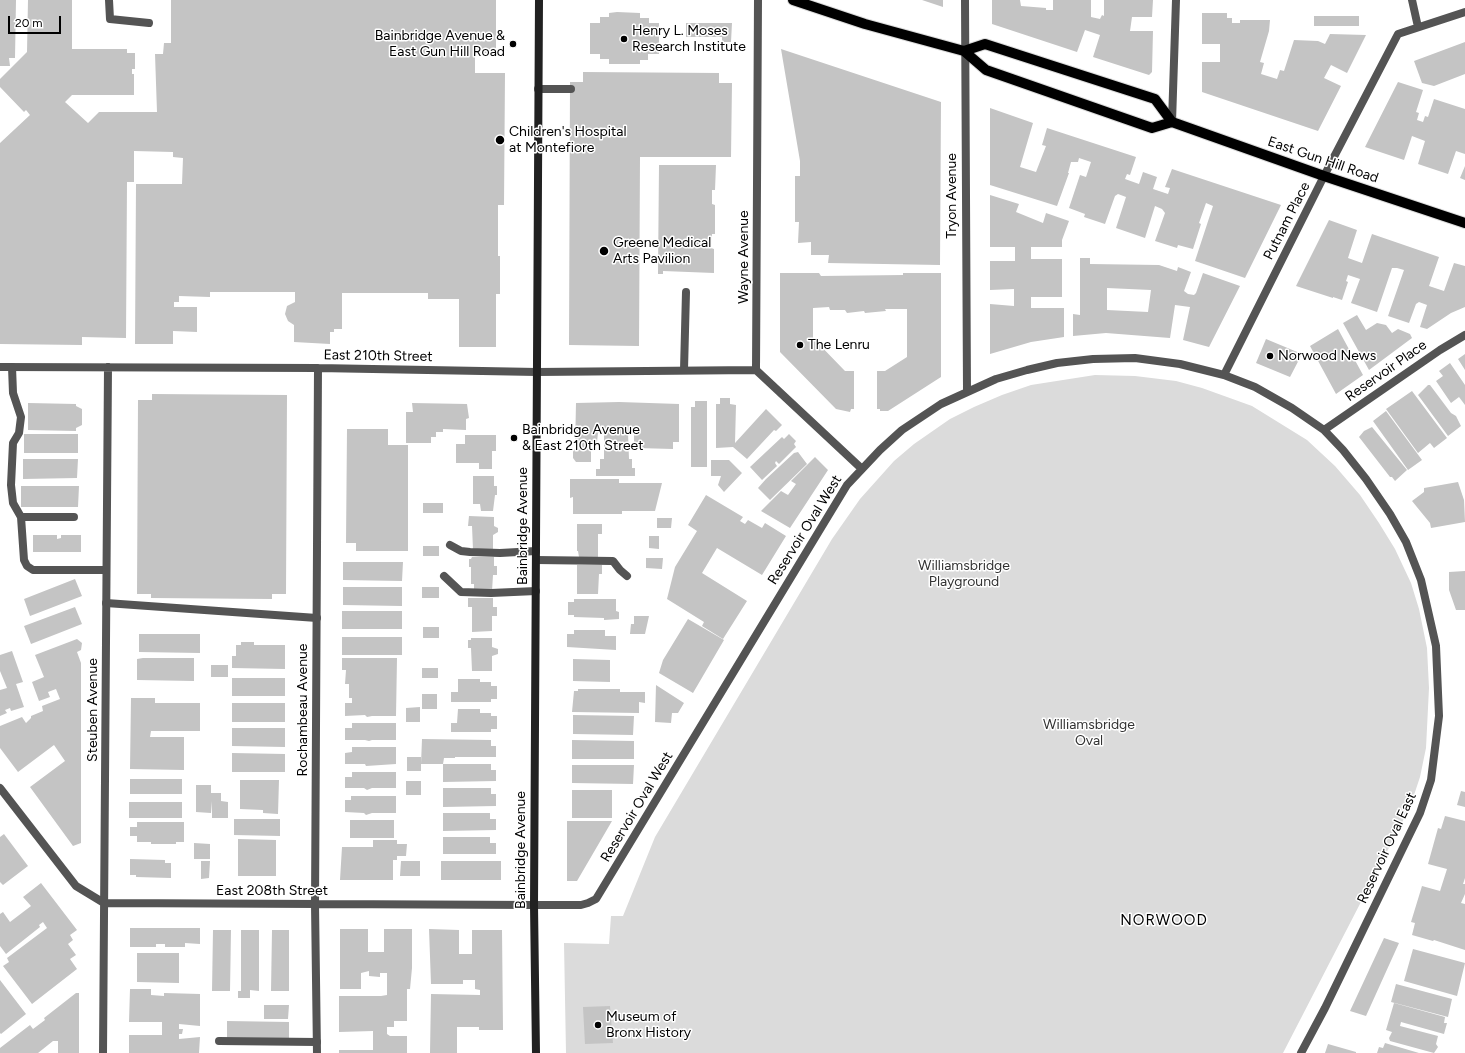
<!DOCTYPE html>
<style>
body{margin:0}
#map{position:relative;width:1465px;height:1053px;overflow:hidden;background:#fff;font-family:Figtree,sans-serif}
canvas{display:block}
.scale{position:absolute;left:8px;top:16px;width:53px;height:18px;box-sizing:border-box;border:2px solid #000;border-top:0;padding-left:5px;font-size:12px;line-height:14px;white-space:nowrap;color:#000;-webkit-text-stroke:3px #fff;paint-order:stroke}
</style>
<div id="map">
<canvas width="1465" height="1053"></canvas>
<div class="scale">20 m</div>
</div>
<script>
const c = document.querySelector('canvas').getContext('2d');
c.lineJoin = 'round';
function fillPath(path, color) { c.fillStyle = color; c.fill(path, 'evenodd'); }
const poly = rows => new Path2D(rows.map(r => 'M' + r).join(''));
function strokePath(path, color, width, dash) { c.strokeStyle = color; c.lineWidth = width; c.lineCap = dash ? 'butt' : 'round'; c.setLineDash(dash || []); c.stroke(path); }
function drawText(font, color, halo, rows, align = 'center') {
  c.font = font + ' Figtree,sans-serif'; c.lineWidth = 3; c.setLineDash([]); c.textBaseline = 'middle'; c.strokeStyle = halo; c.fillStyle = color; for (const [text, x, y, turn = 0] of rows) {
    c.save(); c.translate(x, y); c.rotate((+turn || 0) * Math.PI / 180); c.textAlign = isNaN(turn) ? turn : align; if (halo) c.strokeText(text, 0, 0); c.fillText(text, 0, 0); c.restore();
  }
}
fillPath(poly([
 [1095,375,1135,376,1176,381,1202,388,1252,406,1307,440,1335,466,1360,495,1379,523,1395,549,1411,583,1419,609,1427,648,1429,688,1426,748,1420,777,1410,807,1283,1053,566,1053,564,943,609,944,611,916,623,916,655,837,832,539,860,499,894,461,914,444,950,419,974,407,1002,395,1031,385]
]), '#dbdbdb');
fillPath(poly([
 [0,0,16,0,15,58,9,58,10,66,0,66],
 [28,0,72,0,72,49,127,49,127,53,135,53,135,69,132,69,132,74,134,74,134,95,72,95,65,102,88,123,99,112,157,112,155,54,163,54,164,43,171,43,171,0,496,0,496,53,475,53,475,73,505,73,504,205,498,205,498,256,500,256,500,294,496,294,496,347,459,347,459,299,428,299,428,293,342,293,342,329,334,329,334,332,330,332,330,344,294,342,294,325,288,321,285,314,287,306,295,302,295,292,210,292,210,297,179,296,179,302,174,302,174,307,197,307,197,332,173,331,173,344,135,344,136,184,182,184,183,158,173,157,173,152,134,151,134,182,127,182,126,338,82,337,82,345,0,344,0,143,30,115,26,110,24,112,0,87,0,79,27,52],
 [922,0,943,0,943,7],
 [992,0,1020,0,1021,6,1046,8,1046,10,1053,10,1053,0,1091,0,1091,17,1100,19,1102,15,1104,16,1104,0,1153,0,1152,17,1132,17,1130,31,1153,31,1152,72,1149,75,1093,57,1100,35,1085,30,1077,52,992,24],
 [617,12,640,13,640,18,649,18,649,23,659,23,659,54,648,54,648,60,640,60,640,64,609,64,609,59,600,59,600,54,590,54,590,23,600,23,600,17,609,17,609,13],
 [1202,13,1227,13,1227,18,1232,18,1232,23,1240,23,1240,20,1270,20,1269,31,1260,62,1264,63,1261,74,1277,79,1280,70,1284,71,1294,40,1318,41,1325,44,1330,34,1366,35,1347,73,1331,65,1324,78,1341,86,1318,131,1202,92,1202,62,1220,62,1220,44,1202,44],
 [1314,16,1359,16,1359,26,1314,26],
 [686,23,732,23,731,42,722,42,722,37,686,37],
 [1465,42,1465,74,1434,86,1422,83,1414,61],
 [781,49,941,102,940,265,828,263,829,255,811,255,811,242,798,243,799,222,795,222,795,176,800,176,800,161],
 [583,72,719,73,719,83,732,83,731,157,640,157,639,346,569,345,570,82,583,82],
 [1398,82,1423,90,1416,112,1419,113,1417,120,1423,122,1425,116,1428,117,1434,99,1465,109,1465,154,1456,151,1448,174,1418,164,1425,141,1412,136,1404,160,1365,147],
 [990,108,1033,123,1020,167,1036,172,1046,146,1042,145,1047,128,1136,157,1130,175,1127,174,1125,179,1139,184,1143,172,1157,177,1153,189,1168,194,1170,188,1165,187,1172,169,1281,205,1245,278,1195,261,1213,206,1206,203,1199,223,1201,224,1193,249,1178,245,1177,248,1155,241,1165,213,1162,209,1155,206,1145,238,1116,228,1126,197,1118,194,1115,196,1105,224,1084,217,1085,214,1069,208,1080,175,1086,177,1091,162,1079,158,1078,162,1071,162,1068,173,1069,173,1057,206,990,185],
 [659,165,716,165,715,190,712,190,712,204,715,205,715,234,712,234,711,248,714,249,714,273,663,271,663,274,658,274],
 [1465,166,1465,180,1460,178],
 [990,195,1019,204,1016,212,1043,223,1046,213,1069,221,1062,240,1062,247,1031,247,1031,259,1062,259,1062,297,1031,297,1031,308,1064,308,1064,337,1031,342,990,354,990,304,1014,306,1014,289,990,290,990,261,1015,261,1015,247,990,247],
 [1329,220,1357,230,1348,258,1362,263,1372,234,1439,257,1429,286,1444,291,1454,263,1465,266,1465,307,1451,313,1427,329,1420,327,1427,305,1419,302,1416,304,1409,323,1388,316,1404,270,1397,268,1392,268,1377,312,1351,303,1360,279,1348,275,1346,281,1348,282,1342,300,1333,297,1333,298,1296,286],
 [1080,258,1090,258,1090,264,1159,265,1177,271,1178,267,1191,272,1184,291,1188,294,1194,295,1196,293,1203,273,1240,286,1209,347,1183,340,1190,307,1175,305,1170,338,1106,333,1073,336,1073,314,1080,315],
 [1107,288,1151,290,1148,312,1107,310],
 [780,273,819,273,821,276,903,275,903,273,941,273,941,377,888,411,880,411,880,409,877,409,877,371,885,371,907,357,907,309,885,309,886,311,865,313,864,311,847,313,845,310,830,310,829,307,813,308,813,338,845,371,854,371,854,409,851,409,850,412,836,409,780,352],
 [1357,315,1366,330,1377,323,1386,325,1392,333,1398,329,1410,334,1412,338,1369,370,1343,323],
 [1338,329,1363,375,1336,394,1310,346],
 [1266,339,1302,354,1290,377,1256,363],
 [1465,354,1465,370,1458,359],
 [1450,363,1465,385,1465,405,1459,397,1451,403,1436,381,1443,376,1439,371],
 [1428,385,1430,385,1451,413,1456,416,1461,426,1448,436,1418,395],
 [1412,391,1447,438,1434,448,1430,443,1418,453,1386,409],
 [152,394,287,395,286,594,272,594,272,599,151,598,151,594,137,594,138,400,152,400],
 [720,398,730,398,730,404,736,405,735,443,766,409,782,425,776,431,774,430,747,459,733,447,716,448,716,404,720,404],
 [695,401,707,401,707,467,691,467,691,407,695,407],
 [619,402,679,404,679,442,673,442,673,449,637,448,637,442,634,442,634,432,628,433,629,459,632,459,632,468,635,468,635,476,596,476,596,469,600,469,600,459,604,459,604,433,598,433,597,442,591,442,591,462,576,462,573,458,573,451,575,449,576,403],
 [28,403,76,404,76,406,82,409,82,425,76,428,76,431,28,430],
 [412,403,467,404,469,418,466,419,466,430,443,429,443,432,436,432,436,437,431,437,431,443,406,443,406,412,413,412],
 [1386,411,1422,460,1408,470,1373,421],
 [1372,427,1407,470,1395,481,1392,477,1390,477,1359,437,1364,431],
 [347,429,388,429,388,445,408,445,408,551,356,551,356,543,346,543],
 [24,434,78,434,78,453,24,453],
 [789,434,796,441,794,444,796,447,779,464,776,461,775,463,777,466,762,480,750,467,782,437,784,439],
 [465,435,496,435,496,451,492,451,492,469,479,469,479,463,456,463,456,444,465,444],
 [798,452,807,464,770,500,758,488,766,479,794,453],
 [815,457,828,470,790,528,761,511,781,491,788,495,796,484,791,481],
 [23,459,78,459,77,478,23,479],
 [711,460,729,460,742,473,724,492,718,485,721,476,711,476],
 [473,476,494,476,494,486,497,486,497,495,495,495,493,511,481,511,480,504,473,504],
 [570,479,619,479,619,483,662,483,655,511,622,511,622,514,573,514,573,497,570,498],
 [1458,482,1464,500,1465,522,1431,528,1430,523,1412,501,1424,492,1424,488],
 [21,486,79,486,78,507,21,507],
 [706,495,743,517,740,521,745,524,748,520,762,528,765,523,786,536,762,575,717,548,702,573,747,601,723,639,702,626,704,622,667,599,675,567,697,531,688,525],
 [423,503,443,503,443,513,423,513],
 [469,516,494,517,494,526,498,528,498,532,493,535,493,550,473,550,472,526,468,526],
 [657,518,672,518,671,528,657,528],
 [577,524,602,524,602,534,598,534,598,557,579,557,578,551,577,551],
 [33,535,57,535,57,539,61,538,61,535,81,535,81,552,33,552],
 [649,536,659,536,659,549,649,548],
 [423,546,439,546,439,556,423,556],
 [472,557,494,557,494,566,497,566,497,575,493,575,492,591,474,591,474,584,471,584,471,567,469,567,469,559,471,559],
 [646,558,663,558,662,569,646,568],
 [343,562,403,562,402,581,343,580],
 [577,565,602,565,602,574,599,574,598,594,577,594],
 [1465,571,1465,610,1456,610,1449,590,1449,572],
 [75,579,82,596,30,616,24,599],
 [343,587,402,587,402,606,343,605],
 [422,587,439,587,439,598,422,598],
 [468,598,493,598,493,607,497,607,497,616,492,616,492,631,472,632,472,607,468,607],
 [574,599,616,599,616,611,619,612,619,619,604,620,604,618,574,617,574,615,568,615,568,602,574,602],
 [75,607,82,624,31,644,24,626],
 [342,611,402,611,402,629,342,629],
 [634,616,649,616,645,634,630,634,631,624,634,624],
 [688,619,724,640,693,693,659,673,663,660],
 [423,627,439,627,439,638,423,638],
 [574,630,605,630,605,636,616,636,616,650,567,647,567,634,574,634],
 [139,634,200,634,200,653,139,652],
 [342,637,402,637,402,655,342,655],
 [471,638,492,638,492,647,498,649,498,654,492,656,492,671,472,671,471,648,468,648,468,640,471,640],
 [77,639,82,643,81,650,77,652,81,663,81,843,73,846,30,787,65,761,54,745,18,772,0,748,0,726,22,717,26,723,31,718,31,716,43,711,42,706,60,699,56,689,48,692,50,697,39,701,32,682,44,677,35,655],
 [241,642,254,642,254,645,285,645,285,669,232,668,232,656,236,656,236,645,241,645],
 [12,651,23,682,16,684,24,707,11,711,10,708,5,710,7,713,0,716,0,690,7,688,0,671,0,655],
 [143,658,194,658,194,681,137,680,137,659],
 [342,658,397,658,396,716,372,716,367,717,365,715,345,716,345,703,352,703,352,698,349,698,349,684,345,684,346,670,342,670],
 [573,659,610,660,610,682,573,681],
 [211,665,228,665,228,677,211,677],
 [422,668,438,668,438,678,422,678],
 [232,678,285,678,285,696,232,696],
 [458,679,480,679,480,682,491,682,491,686,497,686,497,699,491,699,491,702,451,702,451,692,458,692],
 [656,685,684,703,678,713,672,713,671,723,655,722],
 [578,689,620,689,620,692,645,692,645,703,639,702,639,713,572,712,574,691,578,691],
 [422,694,437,694,437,709,422,709],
 [131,698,155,698,155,703,200,703,200,731,151,731,150,737,184,737,184,770,130,769],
 [232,703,285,703,285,722,232,722],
 [420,707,420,722,406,722,406,708],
 [458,709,480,709,480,713,491,713,491,716,497,716,497,729,491,729,491,732,451,732,451,723,457,723],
 [573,715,634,716,633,735,573,734],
 [352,723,396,723,396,740,372,740,369,741,365,740,345,740,345,728,352,728],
 [232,728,285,728,285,747,232,746],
 [422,739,491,740,491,746,496,746,496,757,455,757,455,758,444,758,443,764,421,764],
 [572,740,634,741,634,759,572,759],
 [352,747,396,747,396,764,366,766,365,764,345,764,345,753,352,752],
 [232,753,285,754,285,772,232,772],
 [407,757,421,757,421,771,407,771],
 [443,764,491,764,491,770,496,770,496,781,443,782],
 [572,765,634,765,633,784,572,783],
 [352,772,396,772,396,788,372,788,367,790,364,788,345,788,345,777,352,777],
 [130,779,182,779,182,794,130,794],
 [240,780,279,780,278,814,263,813,263,810,240,809],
 [406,781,421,781,421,795,406,795],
 [196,785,211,785,211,793,221,793,221,801,228,802,228,818,212,818,212,801,211,813,196,812],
 [443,788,491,788,491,794,496,794,496,806,443,807],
 [572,790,612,790,612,818,572,818],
 [1461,791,1465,792,1465,807,1457,805],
 [351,796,396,796,396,813,372,813,366,815,364,813,345,812,345,800,351,800],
 [129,802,182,802,182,818,129,818],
 [443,813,490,813,490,819,496,819,496,830,443,831],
 [1445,816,1465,821,1465,878,1463,884,1465,884,1465,894,1461,903,1465,904,1465,950,1434,940,1433,941,1412,935,1415,923,1411,922,1422,886,1440,891,1447,869,1428,864,1438,828,1441,829],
 [234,819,280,819,280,836,234,835],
 [350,820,394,820,394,838,350,838],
 [567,821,612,821,577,881,567,881],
 [137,822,184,822,184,842,176,842,176,844,151,844,151,842,137,842,137,836,130,836,130,827,137,827],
 [4,834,28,866,3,885,0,882,0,837],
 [443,837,490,837,490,843,496,843,496,854,443,854],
 [238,839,276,840,276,876,238,876],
 [373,840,397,840,397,844,407,844,406,856,397,856,397,860,393,860,393,880,340,880,342,847,373,847],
 [194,843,210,844,210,859,194,859],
 [130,859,165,860,165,863,171,863,171,878,136,877,136,875,130,875],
 [201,861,210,861,209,878,201,879],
 [401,861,420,861,420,876,400,876],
 [441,861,501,861,501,880,441,880],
 [41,883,77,930,70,935,73,940,68,944,76,955,70,959,77,969,32,1004,3,966,9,962,7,958,47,928,43,922,39,925,40,927,6,954,0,946,0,914,3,912,10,922,31,906,23,897],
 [130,928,200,928,200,944,185,943,185,947,165,947,165,944,156,944,156,947,130,947],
 [340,929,368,929,368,952,384,952,384,929,412,929,412,968,410,989,407,989,407,1021,394,1021,394,1027,387,1027,387,1034,390,1036,407,1036,407,1053,339,1053,339,1050,373,1050,373,1031,339,1032,339,996,381,996,387,995,387,973,380,973,380,977,369,976,369,971,361,973,361,989,340,989],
 [429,929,459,930,459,954,472,954,472,930,502,930,503,1030,479,1030,479,1027,457,1027,457,1053,430,1053,431,994,480,995,480,990,475,989,475,980,463,980,463,984,431,984],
 [213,930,231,930,230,991,212,991],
 [241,930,259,930,259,991,250,990,250,998,238,998,238,991,241,991],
 [272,930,289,930,289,991,271,991],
 [1384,938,1399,943,1366,1016,1350,1011],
 [1413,949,1465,963,1457,996,1404,981],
 [137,953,179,953,179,983,137,982],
 [0,980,26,1014,1,1034,0,1033],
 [1396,984,1452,999,1448,1017,1391,1002],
 [130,989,151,989,151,995,164,996,164,993,200,994,200,1026,179,1024,179,1029,183,1029,182,1034,179,1034,179,1039,200,1037,199,1053,129,1053,129,1035,162,1035,162,1022,129,1022],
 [76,993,79,993,79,1053,58,1053,58,1041,53,1041,38,1053,0,1053,0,1048,30,1025,33,1029,45,1020,44,1018],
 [1394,1003,1445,1017,1444,1023,1447,1023,1444,1034,1401,1022,1400,1026,1438,1036,1436,1044,1438,1047,1434,1053,1390,1041,1389,1038,1392,1032,1386,1030],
 [264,1005,289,1005,288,1019,264,1019],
 [610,1006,613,1043,585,1044,583,1007],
 [227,1021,289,1022,289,1039,227,1039],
 [1385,1043,1419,1053,1377,1053,1379,1047,1383,1048],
 [1328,1044,1356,1052,1356,1053,1325,1053]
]), '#c4c4c4');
const primary = poly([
 [793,0,865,24,964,51,986,70,1152,128,1172,122],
 [964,51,985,44,1155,99,1172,122,1324,176,1465,223]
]);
strokePath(primary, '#dbdbdb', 12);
strokePath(poly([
 [109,0,110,19,149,23],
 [538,89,571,89],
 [12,367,13,393,21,417,19,433,13,443,11,485,13,503,21,517,24,560,27,566,33,570,106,570],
 [684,370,686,292],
 [21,517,74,517],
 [450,545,461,551,470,552,500,553,536,551],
 [536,560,613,561,620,570,627,576],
 [444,576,461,592,491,593,536,591],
 [106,603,317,618],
 [219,1041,317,1042]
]), '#545454', 8);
strokePath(poly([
 [758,0,756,370,862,469],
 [965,0,967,391],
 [1412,0,1418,27],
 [1172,122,1176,0],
 [0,367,318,368,537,372,756,370],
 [1224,375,1324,176,1398,34,1465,12],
 [1324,430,1440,350,1465,335],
 [0,788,76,886,104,903,534,905,581,905,588,903,596,899,847,485,880,450,902,430,941,404,996,379,1027,370,1057,363,1093,359,1135,358,1180,364,1224,375,1255,387,1292,408,1324,430,1343,450,1366,479,1390,514,1406,542,1421,580,1436,646,1439,716,1431,780,1420,813,1325,1008,1301,1053],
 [103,1053,108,367],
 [317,1053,315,904,318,368]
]), '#545454', 8);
strokePath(poly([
 [536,1053,534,905,539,0]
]), '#212121', 8);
strokePath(primary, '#000', 10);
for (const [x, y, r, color] of [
 [624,39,4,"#000"],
 [513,44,4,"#000"],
 [500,140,5,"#000"],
 [604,251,5,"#000"],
 [800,345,4,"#000"],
 [1270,356,4,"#000"],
 [514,438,4,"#000"],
 [598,1025,4,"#000"]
]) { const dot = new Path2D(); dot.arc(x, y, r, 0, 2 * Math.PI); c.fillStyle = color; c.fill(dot); strokePath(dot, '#fff', 1.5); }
drawText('14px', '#000', '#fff', [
 ["Henry L. Moses",632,31],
 ["Research Institute",632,47],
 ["Bainbridge Avenue &",505,36,"right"],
 ["East Gun Hill Road",505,52,"right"],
 ["Children's Hospital",509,132],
 ["at Montefiore",509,148],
 ["Greene Medical",613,243],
 ["Arts Pavilion",613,259],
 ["The Lenru",808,345],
 ["Norwood News",1278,356],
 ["Bainbridge Avenue",522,430],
 ["& East 210th Street",522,446],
 ["Museum of",606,1017],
 ["Bronx History",606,1033]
], 'left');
drawText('14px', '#000', '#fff', [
 ["East Gun Hill Road",1323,160,19],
 ["Tryon Avenue",952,196,-90],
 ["Putnam Place",1287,221,-63],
 ["Wayne Avenue",744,257,-90],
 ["East 210th Street",378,356,1],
 ["Reservoir Place",1386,371,-35],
 ["Bainbridge Avenue",523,526,-90],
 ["Reservoir Oval West",805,530,-58],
 ["Steuben Avenue",93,710,-90],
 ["Rochambeau Avenue",303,710,-90],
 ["Reservoir Oval West",637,807,-59],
 ["Reservoir Oval East",1387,848,-65],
 ["Bainbridge Avenue",521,850,-90],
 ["East 208th Street",272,891]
]);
drawText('14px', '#323232', '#fff', [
 ["Williamsbridge",964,566],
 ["Playground",964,582],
 ["Williamsbridge",1089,725],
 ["Oval",1089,741]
]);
c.letterSpacing = '1px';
drawText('15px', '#000', '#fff', [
 ["NORWOOD",1164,921]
]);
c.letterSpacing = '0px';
</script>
